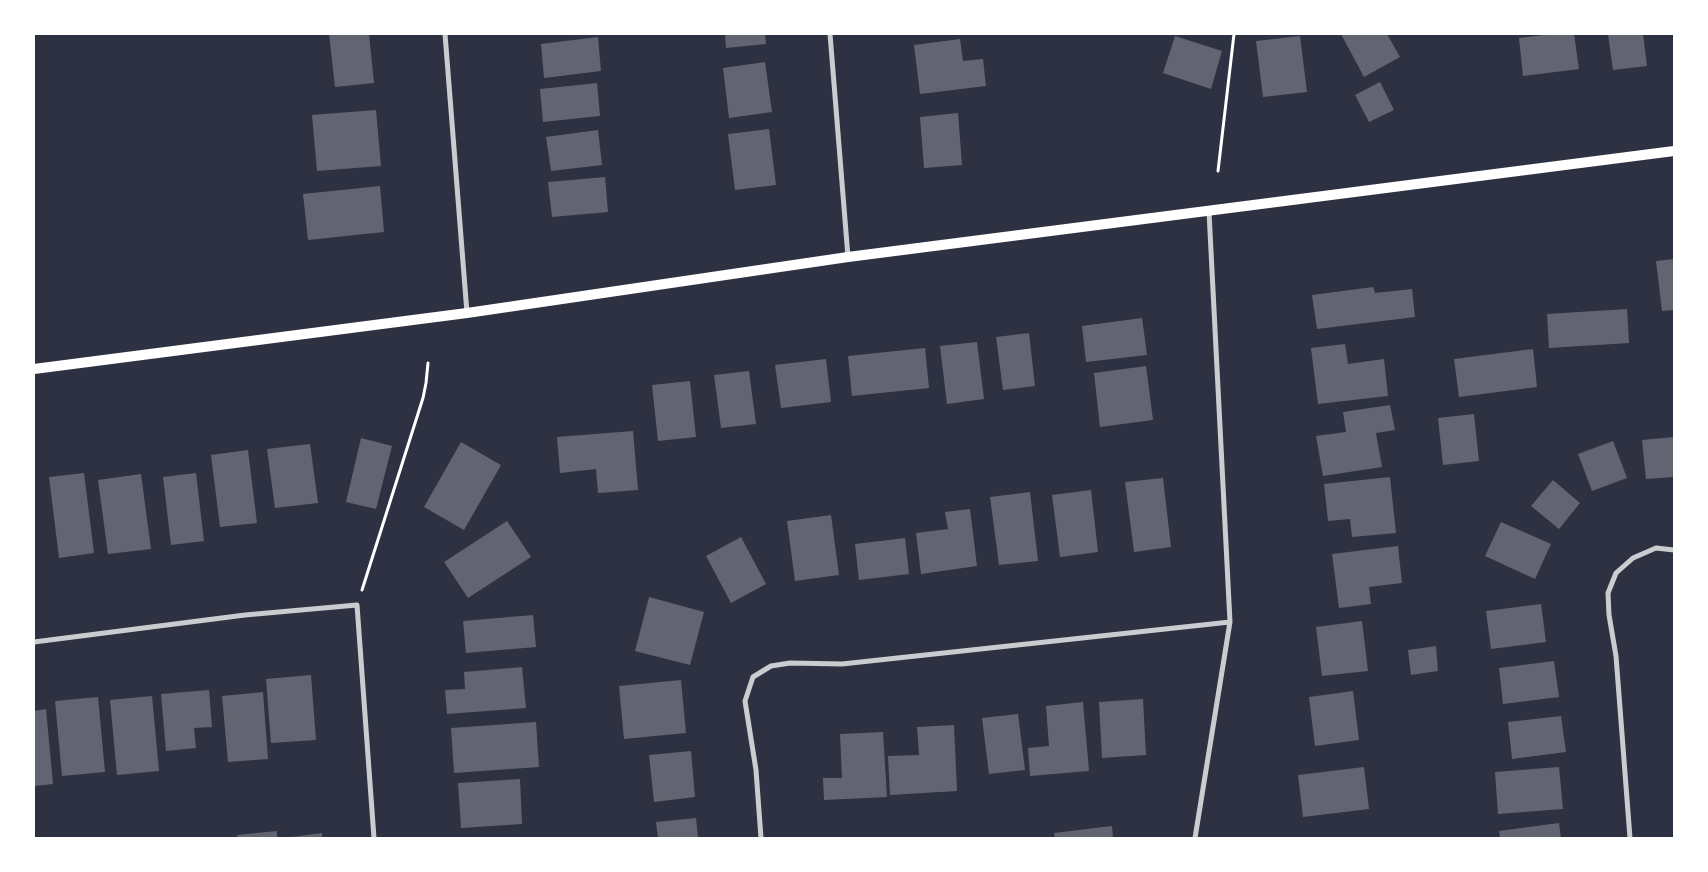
<!DOCTYPE html>
<style>
body{margin:0}
#map{position:relative;width:1708px;height:872px;overflow:hidden;background:#2d3142;font-family:"Open Sans",sans-serif}
canvas{display:block}
.frame{position:absolute;inset:0;border:35px solid #fff;pointer-events:none}
</style>
<div id="map">
<canvas width="1708" height="872"></canvas>
<div class="frame"></div>
</div>
<script>
const c = document.querySelector('canvas').getContext('2d');
c.lineJoin = 'round';
function fillPath(path, color) { c.fillStyle = color; c.fill(path, 'evenodd'); }
const poly = rows => new Path2D(rows.map(r => 'M' + r).join(''));
function strokePath(path, color, width, dash) { c.strokeStyle = color; c.lineWidth = width; c.lineCap = dash ? 'butt' : 'round'; c.setLineDash(dash || []); c.stroke(path); }
fillPath(poly([
 [329,34,369,34,374,83,335,87],
 [725,34,765,34,766,44,726,48],
 [1341,34,1387,34,1400,57,1364,77],
 [1553,34,1574,34,1579,69,1523,76,1519,38],
 [1608,34,1643,34,1647,66,1613,70],
 [1175,36,1222,51,1211,89,1163,73],
 [1300,36,1307,92,1263,97,1256,41],
 [598,37,601,71,544,78,541,44],
 [960,39,963,61,983,59,986,86,920,94,914,45],
 [765,62,772,112,729,118,723,68],
 [1380,82,1394,110,1369,122,1355,95],
 [597,83,600,116,543,122,540,89],
 [376,110,381,166,317,171,312,115],
 [958,113,962,165,924,168,920,117],
 [769,129,776,185,735,190,728,134],
 [598,130,602,165,551,171,546,137],
 [605,177,608,212,552,217,548,182],
 [380,186,384,232,308,240,303,194],
 [1674,259,1674,310,1662,311,1656,261],
 [1373,287,1375,293,1412,289,1415,317,1317,329,1312,295],
 [1627,309,1629,343,1549,348,1547,314],
 [1142,318,1147,355,1086,362,1082,326],
 [1029,333,1035,386,1003,390,996,337],
 [977,342,984,399,947,404,940,346],
 [1345,344,1348,364,1384,359,1388,396,1318,404,1311,348],
 [925,348,929,388,852,396,848,356],
 [1533,349,1537,387,1459,397,1454,359],
 [826,359,831,402,781,408,775,365],
 [1146,366,1153,420,1100,427,1094,373],
 [749,371,756,424,721,428,714,375],
 [690,381,696,437,658,441,652,385],
 [1390,405,1395,430,1376,433,1382,467,1323,476,1316,436,1346,432,1343,412],
 [1474,414,1479,461,1443,465,1438,418],
 [633,431,638,490,598,493,596,469,560,473,557,437],
 [1674,437,1674,477,1646,479,1642,440],
 [361,438,392,446,376,509,346,502],
 [1613,441,1627,478,1592,491,1578,454],
 [461,442,501,465,464,530,424,507],
 [310,444,318,503,275,508,267,449],
 [248,450,257,523,220,527,211,455],
 [84,473,94,553,59,558,49,477],
 [196,473,204,541,171,545,163,477],
 [141,474,151,549,108,554,98,480],
 [1390,477,1396,533,1352,537,1350,519,1328,521,1324,484],
 [1163,478,1171,547,1134,552,1125,482],
 [1553,480,1580,503,1559,529,1531,506],
 [1091,490,1098,552,1060,557,1052,495],
 [1030,492,1038,561,999,565,990,497],
 [970,509,977,566,921,574,916,533,948,529,945,512],
 [831,515,839,575,795,581,787,521],
 [507,521,531,557,468,598,444,562],
 [1501,522,1551,544,1535,579,1485,556],
 [741,537,766,584,731,603,706,556],
 [905,538,909,574,859,580,855,544],
 [1398,546,1402,583,1369,587,1371,604,1339,608,1332,554],
 [649,597,704,612,690,665,635,651],
 [1541,604,1546,642,1491,649,1486,611],
 [533,615,536,647,466,653,463,621],
 [1362,621,1368,671,1322,676,1316,627],
 [1436,646,1438,671,1411,675,1408,650],
 [1554,661,1559,697,1503,704,1499,668],
 [522,667,526,708,447,714,445,690,465,689,464,672],
 [311,675,316,740,271,743,266,679],
 [681,680,686,733,624,739,619,686],
 [209,690,212,727,194,728,196,748,166,751,161,694],
 [1353,691,1359,740,1315,746,1309,697],
 [263,692,268,759,228,762,222,696],
 [152,696,159,771,117,775,110,700],
 [98,697,105,772,62,776,55,701],
 [1143,699,1146,755,1102,758,1099,702],
 [1083,702,1089,771,1030,776,1028,748,1049,746,1046,706],
 [46,709,53,784,34,786,34,711],
 [1018,714,1025,770,989,774,982,718],
 [1561,716,1566,752,1512,759,1508,722],
 [536,722,539,767,454,773,451,728],
 [954,725,957,791,890,795,888,756,919,755,917,727],
 [883,732,887,797,824,800,823,778,842,778,840,734],
 [691,751,695,797,654,802,649,755],
 [1364,767,1369,809,1303,817,1298,775],
 [1559,767,1563,809,1498,814,1495,772],
 [520,779,522,824,461,828,458,783],
 [696,818,698,838,658,838,656,822],
 [1559,823,1561,838,1500,838,1499,831],
 [1112,826,1113,838,1055,838,1054,833],
 [277,831,277,838,238,838,237,835],
 [322,833,322,838,292,838,291,837]
]), '#626471');
strokePath(poly([
 [1218,171,1234,34],
 [362,590,423,398,426,383,428,363]
]), '#fff', 3);
strokePath(poly([
 [445,34,467,313],
 [830,34,848,257],
 [34,642,245,615,357,605,374,838],
 [761,838,756,770,745,701,753,677,771,666,790,663,842,664,1230,622],
 [1195,838,1230,622,1209,212],
 [1630,838,1616,656,1609,615,1608,593,1616,573,1633,558,1656,548,1674,550]
]), '#caccd0', 5);
strokePath(poly([
 [34,369,467,313,848,257,1674,151]
]), '#fff', 10);
</script>
